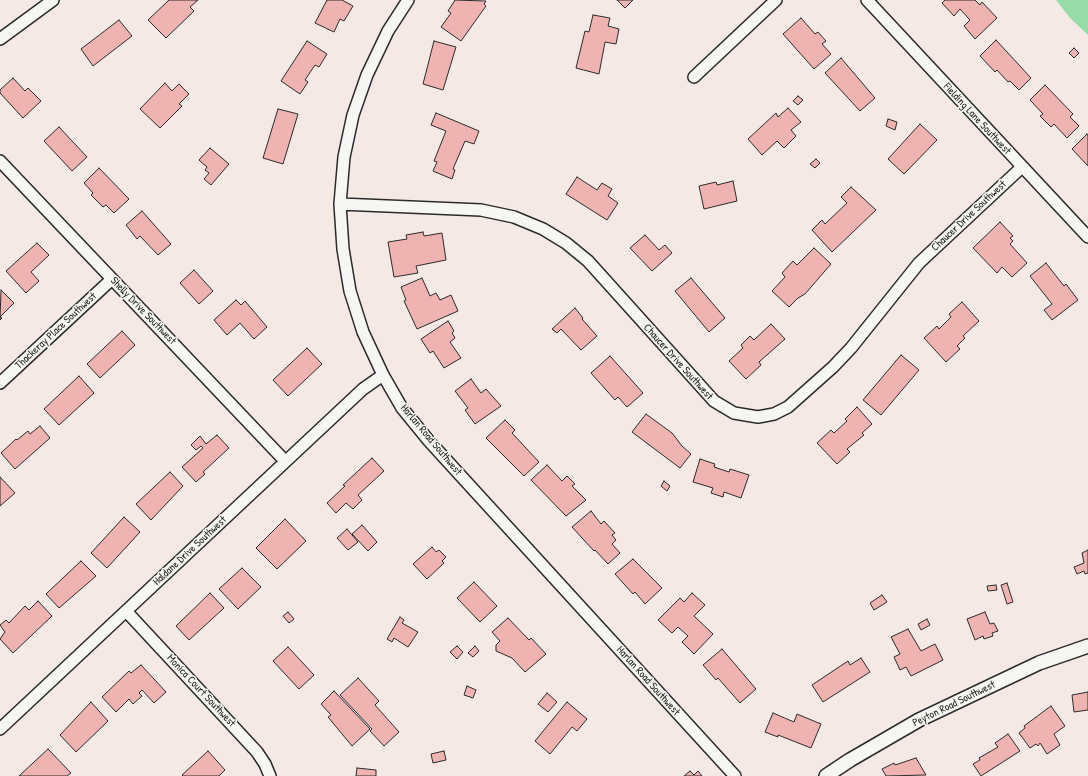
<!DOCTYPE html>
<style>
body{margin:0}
canvas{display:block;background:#f5e9e5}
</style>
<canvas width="1088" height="776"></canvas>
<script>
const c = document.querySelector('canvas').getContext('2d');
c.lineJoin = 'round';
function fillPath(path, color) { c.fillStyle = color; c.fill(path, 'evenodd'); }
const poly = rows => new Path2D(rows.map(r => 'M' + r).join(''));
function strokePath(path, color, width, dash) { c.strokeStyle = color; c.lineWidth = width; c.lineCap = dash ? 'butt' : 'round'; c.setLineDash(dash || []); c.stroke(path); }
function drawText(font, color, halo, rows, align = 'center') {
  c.font = font + ' "Patrick Hand",sans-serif'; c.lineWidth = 3; c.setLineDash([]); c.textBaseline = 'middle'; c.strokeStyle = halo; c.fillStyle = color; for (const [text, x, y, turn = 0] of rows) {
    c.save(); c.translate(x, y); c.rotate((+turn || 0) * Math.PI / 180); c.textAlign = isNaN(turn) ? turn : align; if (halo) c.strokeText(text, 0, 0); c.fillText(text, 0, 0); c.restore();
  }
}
fillPath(poly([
 [1056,0,1088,0,1088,35,1070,18]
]), '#96dba8');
const building = poly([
 [169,0,198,0,190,7,194,11,166,38,148,20,169,0],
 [327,0,342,0,353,6,344,21,340,19,334,32,315,23,327,0],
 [455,0,486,1,484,4,486,6,461,41,441,27,451,13,448,11,455,0],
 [617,0,633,0,625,8,617,0],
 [945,0,975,0,980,5,982,2,997,18,975,39,964,26,970,20,960,9,954,16,942,3,945,0],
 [593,15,610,18,608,26,619,29,616,44,605,42,599,74,576,68,585,31,589,32,593,15],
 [801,18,815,34,818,32,826,41,822,44,831,54,814,69,783,34,801,18],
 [119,20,132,36,93,66,81,49,119,20],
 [996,40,1031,78,1019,90,1010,81,1008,82,997,70,995,72,980,56,996,40],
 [307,41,327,54,319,67,315,65,305,80,308,82,300,94,281,81,307,41],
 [434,41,456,47,443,90,423,84,434,41],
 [1074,48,1079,53,1074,58,1069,53,1074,48],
 [841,58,875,98,860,111,825,73,841,58],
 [13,78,25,91,28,88,41,101,23,118,0,93,0,90,13,78],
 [165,83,172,91,179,84,189,94,179,104,182,106,160,128,140,109,165,83],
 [1045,85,1073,114,1070,117,1079,126,1067,138,1054,124,1051,127,1040,116,1043,114,1030,100,1045,85],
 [798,96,803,100,798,105,793,101,798,96],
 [788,108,801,122,791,130,796,136,784,148,777,141,762,155,748,139,776,113,778,117,788,108],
 [278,109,298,114,283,164,263,158,278,109],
 [436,113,479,131,474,144,465,141,453,169,455,170,452,179,433,171,437,162,434,161,446,131,431,125,436,113],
 [888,119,897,122,895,130,886,126,888,119],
 [920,124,937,140,904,174,888,159,920,124],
 [59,127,87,157,72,171,44,141,59,127],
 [1087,134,1088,136,1088,166,1072,149,1087,134],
 [210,148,229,164,211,185,204,179,209,173,205,170,207,167,199,160,210,148],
 [816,159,820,163,815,168,810,164,816,159],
 [99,168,129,199,114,213,106,205,103,207,91,195,93,193,84,183,99,168],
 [577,177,597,190,602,183,612,189,608,196,618,203,607,220,566,194,577,177],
 [733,181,737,201,704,209,699,186,716,182,717,185,733,181],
 [851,187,876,210,832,252,812,230,822,220,825,224,847,203,841,197,851,187],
 [142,211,171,244,158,255,140,236,137,239,126,225,142,211],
 [1000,222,1013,236,1010,238,1013,241,1010,244,1027,263,1012,277,1002,267,997,273,973,248,1000,222],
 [423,232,424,236,442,233,446,260,416,266,418,273,394,277,388,242,407,239,406,235,423,232],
 [645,235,659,250,665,245,672,253,652,271,630,248,645,235],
 [37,243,49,255,31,272,39,281,26,293,6,271,37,243],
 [814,248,831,264,805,294,798,298,789,307,772,291,785,277,782,273,793,261,797,265,814,248],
 [1046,263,1064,286,1066,284,1078,300,1052,320,1044,310,1052,304,1030,276,1046,263],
 [194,270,213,291,199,304,180,283,194,270],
 [422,278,430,296,436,293,440,300,451,295,458,311,417,329,404,301,406,300,401,287,422,278],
 [691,278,725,318,709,332,675,291,691,278],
 [1,290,14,303,0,317,2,318,0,320,1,290],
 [236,300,241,305,245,301,267,327,254,339,240,323,227,335,214,320,236,300],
 [962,302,979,321,963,336,965,338,957,346,960,349,946,362,924,338,937,326,939,329,951,317,949,314,962,302],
 [575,308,583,318,582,319,597,336,581,350,561,329,557,333,552,329,575,308],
 [448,321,454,331,452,333,455,338,450,342,461,358,444,368,433,351,430,353,421,339,448,321],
 [771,324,785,339,759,362,761,365,746,379,729,361,743,348,741,345,750,336,754,340,771,324],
 [122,331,135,345,100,378,87,364,122,331],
 [307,348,322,364,288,396,273,380,307,348],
 [901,355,919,370,881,415,863,400,901,355],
 [610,356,643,393,627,407,618,397,615,400,591,373,610,356],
 [79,376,94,393,59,425,44,409,79,376],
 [471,379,481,393,486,389,501,406,475,424,465,410,468,408,455,391,471,379],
 [857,407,872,424,862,433,864,435,847,449,850,452,837,464,817,443,831,430,834,433,847,421,845,419,857,407],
 [646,414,672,433,682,446,691,454,680,468,632,432,646,414],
 [505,420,515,430,512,433,539,462,524,476,486,438,505,420],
 [40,426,50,438,15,469,1,453,16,439,17,440,28,431,30,434,40,426],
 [217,435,229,448,203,472,205,474,196,482,182,467,203,448,201,446,196,450,191,445,200,436,206,444,217,435],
 [372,458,384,471,358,495,362,500,353,509,346,503,336,513,327,503,345,486,343,485,372,458],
 [700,459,715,464,714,467,729,472,730,469,749,475,741,498,724,492,723,497,711,493,713,488,693,482,700,459],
 [547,465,562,481,567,476,575,484,572,486,586,500,566,516,531,480,547,465],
 [170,472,183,486,151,520,136,504,170,472],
 [0,477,15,493,0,506,0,477],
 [664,481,670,486,667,491,661,486,664,481],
 [591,511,601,524,604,521,615,533,612,535,616,540,612,544,620,553,608,564,595,550,594,551,572,527,591,511],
 [124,517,140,532,107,568,91,553,124,517],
 [285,519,306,541,277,569,256,548,285,519],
 [362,525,377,542,368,551,352,534,362,525],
 [347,529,358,542,348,550,337,538,347,529],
 [432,547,436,552,439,550,446,557,442,561,444,563,427,579,413,564,432,547],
 [1088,550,1088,573,1085,574,1084,571,1077,574,1074,567,1084,563,1082,553,1088,550],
 [633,559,662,588,645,604,635,592,633,594,615,574,633,559],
 [81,561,96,576,59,608,46,594,81,561],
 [242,568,261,587,238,609,219,589,242,568],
 [474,582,497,606,480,622,457,598,474,582],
 [1007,583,1013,602,1007,604,1001,585,1007,583],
 [996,585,997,590,988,591,987,586,996,585],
 [210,593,224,608,189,640,176,626,210,593],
 [692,593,705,605,694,616,713,634,694,654,682,642,688,636,678,627,672,633,658,620,680,598,684,602,692,593],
 [882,595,887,602,874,610,870,603,882,595],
 [38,601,52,616,13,653,0,639,5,632,0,625,6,620,9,623,25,606,29,610,38,601],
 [288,612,294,619,289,623,283,616,288,612],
 [985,612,990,624,994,623,998,631,992,633,993,636,984,639,983,636,975,640,967,619,985,612],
 [400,617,404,620,402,623,418,632,408,647,394,638,392,642,387,639,400,617],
 [508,618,529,640,531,638,546,654,525,672,512,658,496,651,496,645,500,641,492,632,508,618],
 [927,619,930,625,921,630,918,624,927,619],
 [908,629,921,651,935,644,943,660,911,676,906,667,900,670,894,657,900,654,891,637,908,629],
 [457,646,463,652,457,659,450,652,457,646],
 [475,646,479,651,473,657,468,653,475,646],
 [288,647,314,675,299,689,273,661,288,647],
 [722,649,756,689,740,703,718,678,716,680,703,665,722,649],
 [861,658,870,672,823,702,812,685,848,661,850,665,861,658],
 [141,665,166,692,154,703,142,690,139,693,142,696,133,704,129,699,116,712,102,697,129,671,131,673,141,665],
 [358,678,379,701,375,705,399,732,384,746,370,731,372,729,340,695,358,678],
 [467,686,476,690,473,698,464,695,467,686],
 [334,691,370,729,352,746,328,717,331,715,321,704,334,691],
 [1088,692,1088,710,1074,712,1072,695,1088,692],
 [547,693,557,702,548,712,538,704,547,693],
 [91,702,108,721,76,752,60,735,91,702],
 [567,702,587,719,577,731,572,727,550,754,535,741,567,702],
 [1051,706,1065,726,1054,734,1060,745,1047,754,1040,743,1038,746,1036,744,1030,748,1019,733,1025,728,1024,726,1051,706],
 [773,713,794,722,797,714,821,724,811,748,778,735,778,737,765,732,773,713],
 [1008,734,1020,751,981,776,973,764,980,760,979,758,998,747,995,743,1008,734],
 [48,749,71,773,67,776,19,776,48,749],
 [208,751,225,770,219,776,183,776,182,775,208,751],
 [444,751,446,760,433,763,431,754,444,751],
 [916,758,926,775,886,776,882,769,894,763,895,765,916,758],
 [357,768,376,770,376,776,356,776,357,768],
 [690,771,694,775,698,771,702,776,684,776,690,771]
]);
fillPath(building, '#efb4b2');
strokePath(building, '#2b2b2b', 1);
const minor = poly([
 [408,0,388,31,367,75,353,115,344,157,340,204,343,249,350,291,363,332,383,375,402,408,429,441,735,776],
 [867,0,1088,237],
 [0,39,53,0],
 [694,77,776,0],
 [0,161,285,461],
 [340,204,481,210,514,217,543,229,566,243,588,261,714,401,734,413,758,417,774,414,788,407,833,367,851,348,919,263,1022,167],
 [0,383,112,279],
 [126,611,257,752,265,764,270,776],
 [0,729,363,389,383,375]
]);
const tertiary = poly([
 [826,776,850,760,919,720,1039,663,1088,646]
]);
strokePath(minor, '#2b2b2b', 14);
strokePath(tertiary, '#2b2b2b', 16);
strokePath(minor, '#f6f6f2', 11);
strokePath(tertiary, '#f6f6f2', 13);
drawText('11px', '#2b2b2b', '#f6f6f2', [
 ["Fielding Lane Southwest",977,119,47],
 ["Chaucer Drive Southwest",969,216,-43],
 ["Shelly Drive Southwest",143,311,46],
 ["Thackeray Place Southwest",56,331,-43],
 ["Chaucer Drive Southwest",678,362,48],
 ["Harlan Road Southwest",431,440,50],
 ["Haldane Drive Southwest",190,551,-43],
 ["Harlan Road Southwest",648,681,48],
 ["Monica Court Southwest",201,691,47],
 ["Peyton Road Southwest",954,704,-26]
]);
</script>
